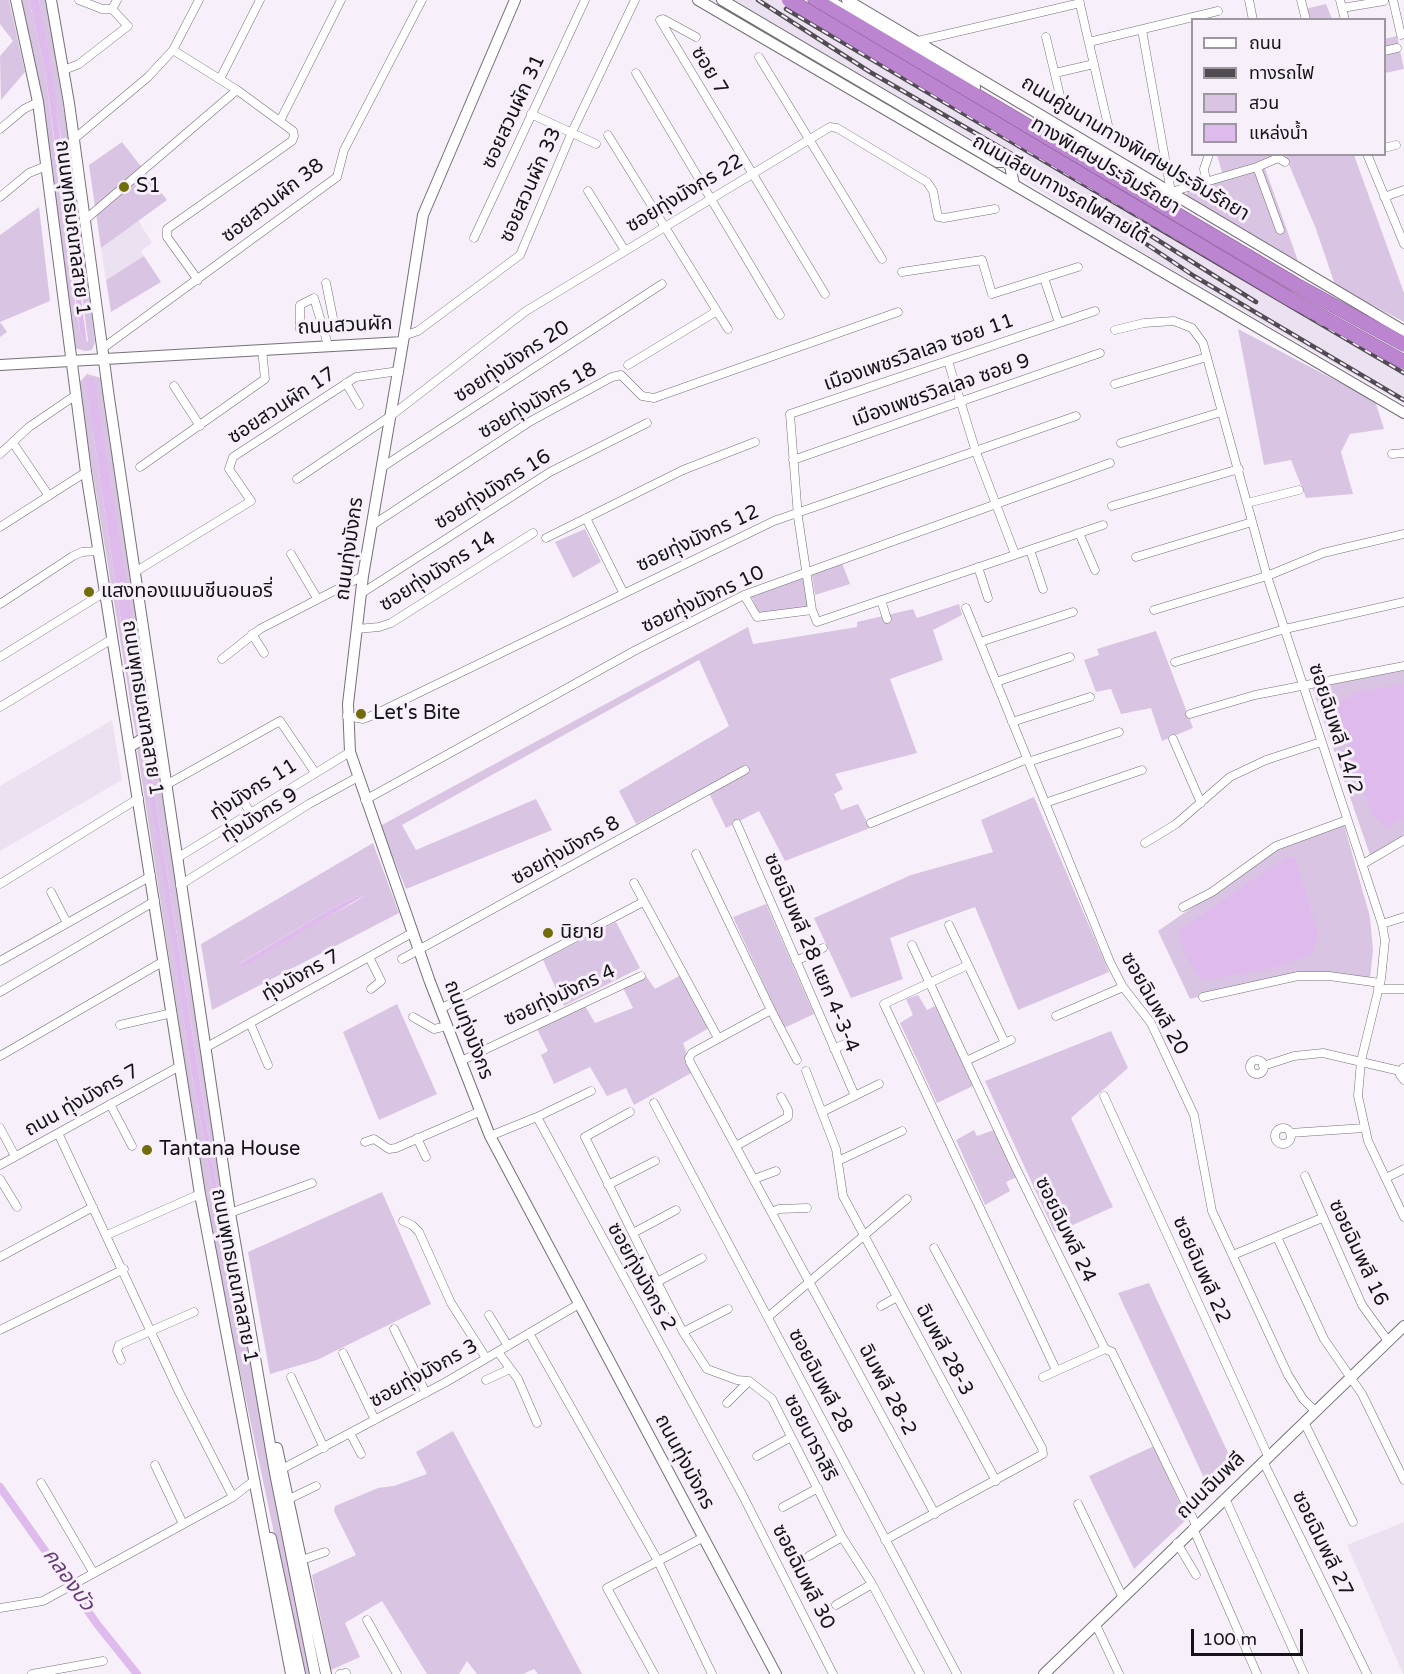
<!DOCTYPE html>
<meta charset="utf-8">
<style>
body{margin:0}
#map{position:relative;width:1404px;height:1674px;overflow:hidden;background:#f7f0fa;font-family:"Varela Round","Noto Sans Thai",sans-serif}
canvas{display:block}
.legend{position:absolute;left:1191px;top:18px;width:195px;height:138px;box-sizing:border-box;background:#f7f0fa;border:2px solid #9d989f;margin:0;padding:8px 10px;list-style:none;font-size:18px;color:#161317}
.legend li{display:flex;align-items:center;gap:12px;height:30px}
.legend b{width:30px;border:2px solid #9d989f}
.scale{position:absolute;left:1191px;top:1629px;width:112px;height:27px;box-sizing:border-box;border:3px solid #161317;border-top:0;padding-left:8px;font-size:18px;line-height:21px;white-space:nowrap;color:#161317;-webkit-text-stroke:4px #f7f0fa;paint-order:stroke}
</style>
<div id="map">
<canvas width="1404" height="1674"></canvas>
<ul class="legend">
<li><b style="height:8px;background:#fff"></b>ถนน</li>
<li><b style="height:8px;background:#504c52"></b>ทางรถไฟ</li>
<li><b style="height:16px;background:#dac4e3"></b>สวน</li>
<li><b style="height:16px;background:#dfbbed"></b>แหล่งน้ำ</li>
</ul>
<div class="scale">100 m</div>
</div>
<script>
const c = document.querySelector('canvas').getContext('2d');
c.lineJoin = 'round';
function fillPath(path, color) { c.fillStyle = color; c.fill(path, 'evenodd'); }
const poly = rows => new Path2D(rows.map(r => 'M' + r).join(''));
function strokePath(path, color, width, dash) { c.strokeStyle = color; c.lineWidth = width; c.lineCap = dash ? 'butt' : 'round'; c.setLineDash(dash || []); c.stroke(path); }
function drawText(font, color, halo, rows, align = 'center') {
  c.font = font + ' "Varela Round","Noto Sans Thai",sans-serif'; c.lineWidth = 6; c.setLineDash([]); c.textBaseline = 'middle'; c.strokeStyle = halo; c.fillStyle = color; for (const [text, x, y, turn = 0] of rows) {
    c.save(); c.translate(x, y); c.rotate((+turn || 0) * Math.PI / 180); c.textAlign = isNaN(turn) ? turn : align; if (halo) c.strokeText(text, 0, 0); c.fillText(text, 0, 0); c.restore();
  }
}
fillPath(poly([
 [712,0,802,0,866,42,1404,356,1404,404,1071,211,1018,176,1018,163,1012,157,994,152,810,45],
 [138,220,152,243,141,251,144,256,106,280,101,248],
 [112,720,122,780,0,851,0,786],
 [1404,1522,1404,1674,1403,1674,1347,1545]
]), '#ece1f0');
fillPath(poly([
 [0,0,9,0,25,72,1,100,0,56,13,41,0,24],
 [22,0,29,0,45,70,74,295,80,331,85,344,88,341,66,170,39,0,45,0,48,12,71,154,95,342,92,350,85,351,75,348,39,82],
 [1326,4,1332,19,1308,19,1305,9],
 [1397,36,1404,69,1385,73,1384,39],
 [122,142,167,200,101,248,89,165],
 [1217,155,1280,155,1262,160,1298,261,1186,195,1188,190,1224,179],
 [1285,155,1354,155,1404,293,1404,322,1335,285,1316,229],
 [39,207,50,301,0,322,7,332,0,337,0,235],
 [144,256,161,282,111,312,106,280],
 [1238,329,1375,401,1384,429,1350,434,1341,452,1353,494,1306,498,1291,460,1264,465],
 [87,374,101,378,156,734,150,732,136,736,78,384],
 [92,377,150,726,147,728,142,728,140,725,128,669,93,432],
 [585,529,601,562,573,578,555,542],
 [842,563,850,584,815,595,812,574],
 [799,578,805,578,809,607,761,615,758,612,751,596],
 [959,604,962,615,933,630,943,660,890,679,917,753,835,774,843,789,834,794,841,810,858,804,870,828,785,861,759,811,726,828,706,787,636,824,619,791,729,726,699,660,402,825,416,850,536,799,552,830,406,889,380,826,748,627,753,644,857,627,857,622,913,609,917,618],
 [1156,631,1193,728,1162,741,1151,708,1121,714,1111,689,1096,692,1084,660,1099,655,1097,649],
 [1404,670,1404,835,1370,855,1312,687],
 [151,743,155,750,241,1302,319,1674,296,1674,285,1585,213,1244,137,748],
 [147,746,233,1289,231,1294,191,1069,144,749],
 [1034,797,1109,972,1018,1010,975,907,890,938,903,979,851,998,814,918,911,875,993,852,981,820],
 [1344,825,1370,917,1373,950,1370,979,1282,975,1190,999,1158,931,1278,848],
 [373,843,399,913,212,1010,201,944],
 [364,896,353,903,234,967,332,908,355,897],
 [766,904,814,1014,784,1028,733,917],
 [616,922,640,968,564,1006,543,960],
 [681,975,709,1028,683,1043,693,1072,634,1105,626,1088,607,1096,590,1067,554,1084,541,1055,548,1051,536,1027,585,1006,595,1023,633,1008,623,988,646,976,655,989],
 [918,995,927,1010,937,1005,973,1086,937,1103,900,1023,913,1015,906,999],
 [397,1004,437,1094,379,1120,343,1032],
 [1111,1031,1128,1068,1071,1118,1113,1207,1055,1233,985,1081],
 [974,1130,977,1136,994,1130,1017,1177,1006,1182,1010,1191,985,1205,956,1140],
 [382,1192,431,1304,317,1360,270,1374,248,1252],
 [1149,1283,1236,1470,1211,1493,1118,1293],
 [453,1431,582,1674,538,1674,534,1669,523,1674,477,1674,467,1661,459,1674,427,1674,382,1601,345,1623,360,1657,331,1670,312,1575,356,1555,334,1511,335,1506,378,1488,394,1486,427,1474,416,1452],
 [1154,1446,1187,1519,1134,1569,1089,1476]
]), '#dac4e3');
fillPath(poly([
 [29,0,39,0,51,65,87,344,85,344,80,331,45,70],
 [89,377,94,379,150,727,147,728,142,728,140,725,128,669,93,432,86,381],
 [1404,684,1404,817,1387,827,1373,816,1337,717,1336,703,1362,691],
 [147,746,233,1289,231,1295,191,1069,143,748],
 [1286,857,1295,858,1319,935,1311,955,1270,969,1202,980,1185,956,1178,931],
 [365,895,246,965,233,968,332,908,355,897]
]), '#dfbbed');
strokePath(poly([
 [0,1487,97,1624,137,1674]
]), '#dfbbed', 8);
const street = poly([
 [79,0,102,9,112,9,117,0],
 [1079,0,1111,138],
 [1249,0,1253,20],
 [1301,0,1306,20],
 [1340,0,1345,20],
 [1393,0,1401,35,1404,34],
 [1342,8,1384,1],
 [1142,30,1171,192,1257,167,1280,230],
 [696,37,663,19,660,20,825,294],
 [1046,37,1061,100],
 [918,41,1080,3],
 [1089,42,1218,11],
 [173,50,237,90,293,131,294,136,292,141,167,229,167,237,198,280],
 [1384,51,1397,48],
 [759,57,882,259],
 [64,70,79,64,128,26,112,9],
 [636,73,780,315],
 [1055,73,1094,64],
 [220,79,260,0],
 [531,114,596,144],
 [280,121,341,0],
 [0,129,24,109,38,102],
 [608,135,728,329],
 [74,139,148,77,173,50,199,0],
 [1384,148,1396,145],
 [1367,154,1404,244],
 [1257,167,1278,158,1285,162],
 [1206,181,1204,169,1209,154],
 [588,191,624,249],
 [0,197,29,173,46,166],
 [1384,197,1404,190],
 [86,219,237,90],
 [474,238,585,0],
 [902,272,982,260,992,294,1078,267],
 [1044,278,1059,323],
 [1095,311,790,414,798,517,812,610,817,622,1103,525],
 [300,329,300,305,314,298,328,345],
 [1115,330,1144,323,1174,321,1192,328,1203,343,1267,576,1382,924,1385,940,1381,979,1361,1061,1358,1096,1368,1141,1404,1217],
 [324,331,334,323,326,283],
 [403,336,418,331,520,255,572,132,635,0],
 [103,348,337,177,344,150,422,0],
 [948,361,976,452,1015,554],
 [628,365,717,311],
 [346,383,359,405],
 [1115,384,1207,357],
 [174,386,200,426],
 [13,443,49,496],
 [1121,443,1221,412],
 [0,454,29,427,76,395],
 [1392,454,1404,453],
 [793,460,1100,353],
 [140,467,265,379,262,349],
 [381,468,662,284],
 [297,479,392,415,526,311,830,127,837,128,927,182,933,191,938,217,944,218,995,209],
 [1247,503,1299,490],
 [1112,506,1239,469],
 [586,518,623,592],
 [371,526,531,421,612,377,621,375,642,396,654,398,898,312],
 [0,527,86,472],
 [1079,533,1095,570],
 [546,538,683,470,755,442],
 [1030,550,1043,589],
 [291,554,317,598],
 [1136,557,1252,522],
 [978,567,988,598],
 [135,572,251,501,229,469,233,457,356,377,399,371],
 [362,593,550,472,647,423],
 [744,595,757,617,812,610],
 [881,600,887,619],
 [0,604,73,556,82,552,99,551],
 [966,608,1110,962,1123,987,1151,1023,1194,1115,1212,1211,1288,1375,1303,1399,1315,1411],
 [1154,610,1267,576,1323,553,1404,534],
 [357,629,379,627,391,623,533,533],
 [252,634,264,653],
 [980,642,1073,612],
 [0,657,105,592],
 [222,659,260,629,363,576],
 [1175,662,1285,629,1404,602],
 [996,682,1070,657],
 [0,707,112,639],
 [1190,714,1255,695,1404,666],
 [347,716,363,719,371,716,774,521,1076,416],
 [1012,722,1090,697],
 [1173,739,1201,803],
 [1028,762,1119,732],
 [166,785,280,721,314,771],
 [239,795,250,812],
 [365,800,636,650,744,595,1110,463],
 [1045,803,1142,770],
 [871,823,1027,759],
 [737,824,855,1096],
 [1145,843,1176,824,1230,777,1266,760,1321,742],
 [696,854,771,1010,797,1060],
 [177,858,350,752],
 [1363,864,1404,840],
 [634,883,718,1038],
 [0,884,139,798],
 [180,885,309,804,358,777],
 [51,892,67,923],
 [1183,907,1212,892,1276,846,1347,820],
 [1382,924,1404,917],
 [949,925,1005,1043],
 [912,945,1013,1162,1105,1349,1112,1352,1196,1525],
 [369,957,381,981,371,989],
 [402,959,745,770],
 [0,961,151,876],
 [796,961,823,948],
 [968,965,884,1004,1056,1370],
 [1378,989,1404,989],
 [0,992,155,901],
 [1203,997,1298,976,1329,976,1380,983],
 [440,1009,643,902],
 [771,1010,692,1053,689,1058,690,1062,935,1514],
 [1056,1016,1123,987],
 [413,1017,434,1029,447,1026],
 [250,1023,268,1065],
 [120,1025,172,1013],
 [205,1048,412,933],
 [834,1049,847,1043],
 [0,1056,164,961],
 '1250 1067a7 7 0 1 1 14 0a7 7 0 1 1-14 0Z',
 [461,1061,641,976],
 [966,1061,1011,1040],
 [1263,1066,1294,1056,1323,1053,1400,1071],
 [1403,1068,1400,1075,1404,1080],
 [806,1071,836,1149,843,1196,996,1481],
 [1104,1096,1268,1456],
 [654,1103,957,1674],
 [110,1104,132,1146],
 [630,1112,585,1137,657,1282,683,1332,707,1369,737,1380,749,1381,772,1399,842,1537,872,1584,920,1674],
 [822,1112,879,1084],
 [537,1117,591,1091],
 [0,1128,15,1156],
 '1275 1136a8 8 0 1 1 16 0a8 8 0 1 1-16 0Z',
 [58,1133,179,1392,233,1497],
 [1290,1133,1364,1128],
 [490,1136,537,1117,743,1496,833,1674],
 [417,1138,426,1157],
 [365,1142,374,1139,389,1149,396,1148,481,1111],
 [736,1146,788,1117,788,1110,781,1097],
 [838,1161,902,1131],
 [0,1165,180,1066],
 [1305,1176,1362,1305,1388,1341],
 [1386,1178,1404,1169],
 [0,1179,17,1207],
 [754,1179,776,1171],
 [608,1185,655,1161],
 [772,1212,779,1209,807,1208],
 [230,1213,312,1183],
 [403,1221,412,1225,419,1232,451,1303,486,1358],
 [633,1233,676,1210],
 [107,1235,200,1194],
 [1277,1237,1324,1339,1362,1394,1404,1480],
 [1233,1255,1322,1218],
 [0,1257,93,1207],
 [657,1282,702,1258],
 [881,1306,897,1297],
 [489,1315,508,1346],
 [768,1317,907,1199],
 [394,1329,426,1393],
 [0,1330,124,1269],
 [683,1332,728,1309],
 [529,1333,658,1561,712,1674],
 [498,1352,518,1379,537,1423],
 [343,1353,375,1420],
 [121,1360,117,1351,119,1345,194,1312],
 [291,1377,324,1448],
 [1043,1377,1105,1349],
 [486,1380,510,1369],
 [727,1403,749,1381],
 [1304,1422,1353,1522],
 [350,1433,361,1454],
 [757,1456,791,1437],
 [1263,1461,1367,1674],
 [155,1465,183,1524],
 [282,1469,446,1382,579,1304],
 [41,1483,93,1572],
 [1225,1498,1304,1674],
 [289,1499,316,1486],
 [1078,1504,1123,1598],
 [783,1507,818,1488],
 [1193,1528,1257,1674],
 [885,1540,1043,1454,1042,1448,934,1248],
 [1177,1543,1196,1575],
 [809,1556,842,1537],
 [302,1560,325,1552],
 [836,1605,872,1584],
 [0,1608,43,1601,233,1497,252,1482],
 [367,1620,397,1674],
 [1096,1625,1119,1674],
 [32,1674,103,1661],
 [340,1674,346,1673],
 [654,1674,607,1588,704,1537]
]);
const secondary = poly([
 [16,0,38,102,86,472,200,1194,291,1674],
 [51,0,69,103,109,398,230,1213,275,1473,315,1674],
 [698,0,1404,413],
 [722,0,997,162,1009,162,1014,184],
 [828,0,975,87],
 [847,0,1404,331],
 [403,342,363,576,348,704,350,752,430,982,490,1136,776,1674],
 [0,365,403,342,423,215,515,0],
 [131,746,147,736,160,742],
 [277,1448,326,1674],
 [271,1538,300,1674],
 [1044,1674,1404,1326]
]);
const highway = poly([
 [815,0,1296,285,1404,344]
]);
strokePath(street, '#767078', 9);
strokePath(secondary, '#767078', 12);
strokePath(highway, '#825d8f', 15);
strokePath(street, '#fff', 8);
strokePath(secondary, '#fff', 10);
strokePath(highway, '#bc85d0', 14);
const rail = poly([
 [758,0,870,72,1015,156,1194,276,1404,400],
 [791,0,815,17],
 [786,9,1404,373],
 [1129,222,1256,302]
]);
strokePath(rail, '#504c52', 4.5);
strokePath(rail, '#f7f0fa', 2, [7]);
const highwayBridge = poly([
 [789,0,1288,298,1404,362]
]);
strokePath(highwayBridge, '#825d8f', 15, []);
strokePath(highwayBridge, '#bc85d0', 14);
for (const [x, y, r, color] of [
 [124,187,6,"#716d0a"],
 [89,592,6,"#716d0a"],
 [361,714,6,"#716d0a"],
 [548,933,6,"#716d0a"],
 [147,1150,6,"#716d0a"]
]) { const dot = new Path2D(); dot.arc(x, y, r, 0, 2 * Math.PI); c.fillStyle = color; c.fill(dot); strokePath(dot, '#f7f0fa', 2); }
drawText('20px', '#161317', '#f7f0fa', [
 ["ซอย 7",709,71,59],
 ["ซอยสวนผัก 31",514,112,-65],
 ["ถนนคู่ขนานทางพิเศษประจิมรัถยา",1135,149,31],
 ["ทางพิเศษประจิมรัถยา",1105,166,31],
 ["ซอยสวนผัก 33",531,185,-66],
 ["ถนนเลียบทางรถไฟสายใต้",1060,190,30],
 ["ซอยทุ่งมังกร 22",685,194,-31],
 ["ซอยสวนผัก 38",273,201,-38],
 ["ถนนพุทธมณฑลสาย 1",72,228,83],
 ["ถนนสวนผัก",345,326,-3],
 ["เมืองเพชรวิลเลจ ซอย 11",919,353,-19],
 ["ซอยทุ่งมังกร 20",512,362,-33],
 ["เมืองเพชรวิลเลจ ซอย 9",941,391,-19],
 ["ซอยทุ่งมังกร 18",538,401,-30],
 ["ซอยสวนผัก 17",282,406,-33],
 ["ซอยทุ่งมังกร 16",493,490,-32],
 ["ซอยทุ่งมังกร 12",698,539,-25],
 ["ถนนทุ่งมังกร",350,549,-82],
 ["ซอยทุ่งมังกร 14",438,572,-32],
 ["ซอยทุ่งมังกร 10",703,600,-25],
 ["ถนนพุทธมณฑลสาย 1",142,708,81],
 ["ซอยฉิมพลี 14/2",1335,729,72],
 ["ทุ่งมังกร 11",254,790,-32],
 ["ทุ่งมังกร 9",260,816,-32],
 ["ซอยทุ่งมังกร 8",566,851,-29],
 ["ซอยฉิมพลี 28 แยก 4-3-4",811,953,67],
 ["ทุ่งมังกร 7",301,976,-29],
 ["ซอยทุ่งมังกร 4",560,996,-25],
 ["ซอยฉิมพลี 20",1154,1004,60],
 ["ถนนทุ่งมังกร",468,1030,69],
 ["ถนน ทุ่งมังกร 7",82,1101,-29],
 ["ซอยฉิมพลี 24",1065,1230,64],
 ["ซอยฉิมพลี 16",1358,1253,65],
 ["ซอยฉิมพลี 22",1201,1270,66],
 ["ถนนพุทธมณฑลสาย 1",234,1276,79],
 ["ซอยทุ่งมังกร 2",641,1277,61],
 ["ฉิมพลี 28-3",944,1350,62],
 ["ซอยทุ่งมังกร 3",424,1374,-29],
 ["ซอยฉิมพลี 28",820,1381,62],
 ["ฉิมพลี 28-2",887,1390,62],
 ["ซอยนาราสิริ",810,1438,63],
 ["ถนนทุ่งมังกร",684,1462,62],
 ["ถนนฉิมพลี",1211,1486,-44],
 ["ซอยฉิมพลี 27",1322,1544,64],
 ["ซอยฉิมพลี 30",803,1577,63]
]);
drawText('20px', '#161317', '#f7f0fa', [
 ["S1",136,187],
 ["แสงทองแมนชีนอนอรี่",101,592],
 ["Let's Bite",373,714],
 ["นิยาย",560,933],
 ["Tantana House",159,1150]
], 'left');
drawText('italic 21px', '#673a77', '#f7f0fa', [
 ["คลองบัว",68,1580,54]
]);
</script>
